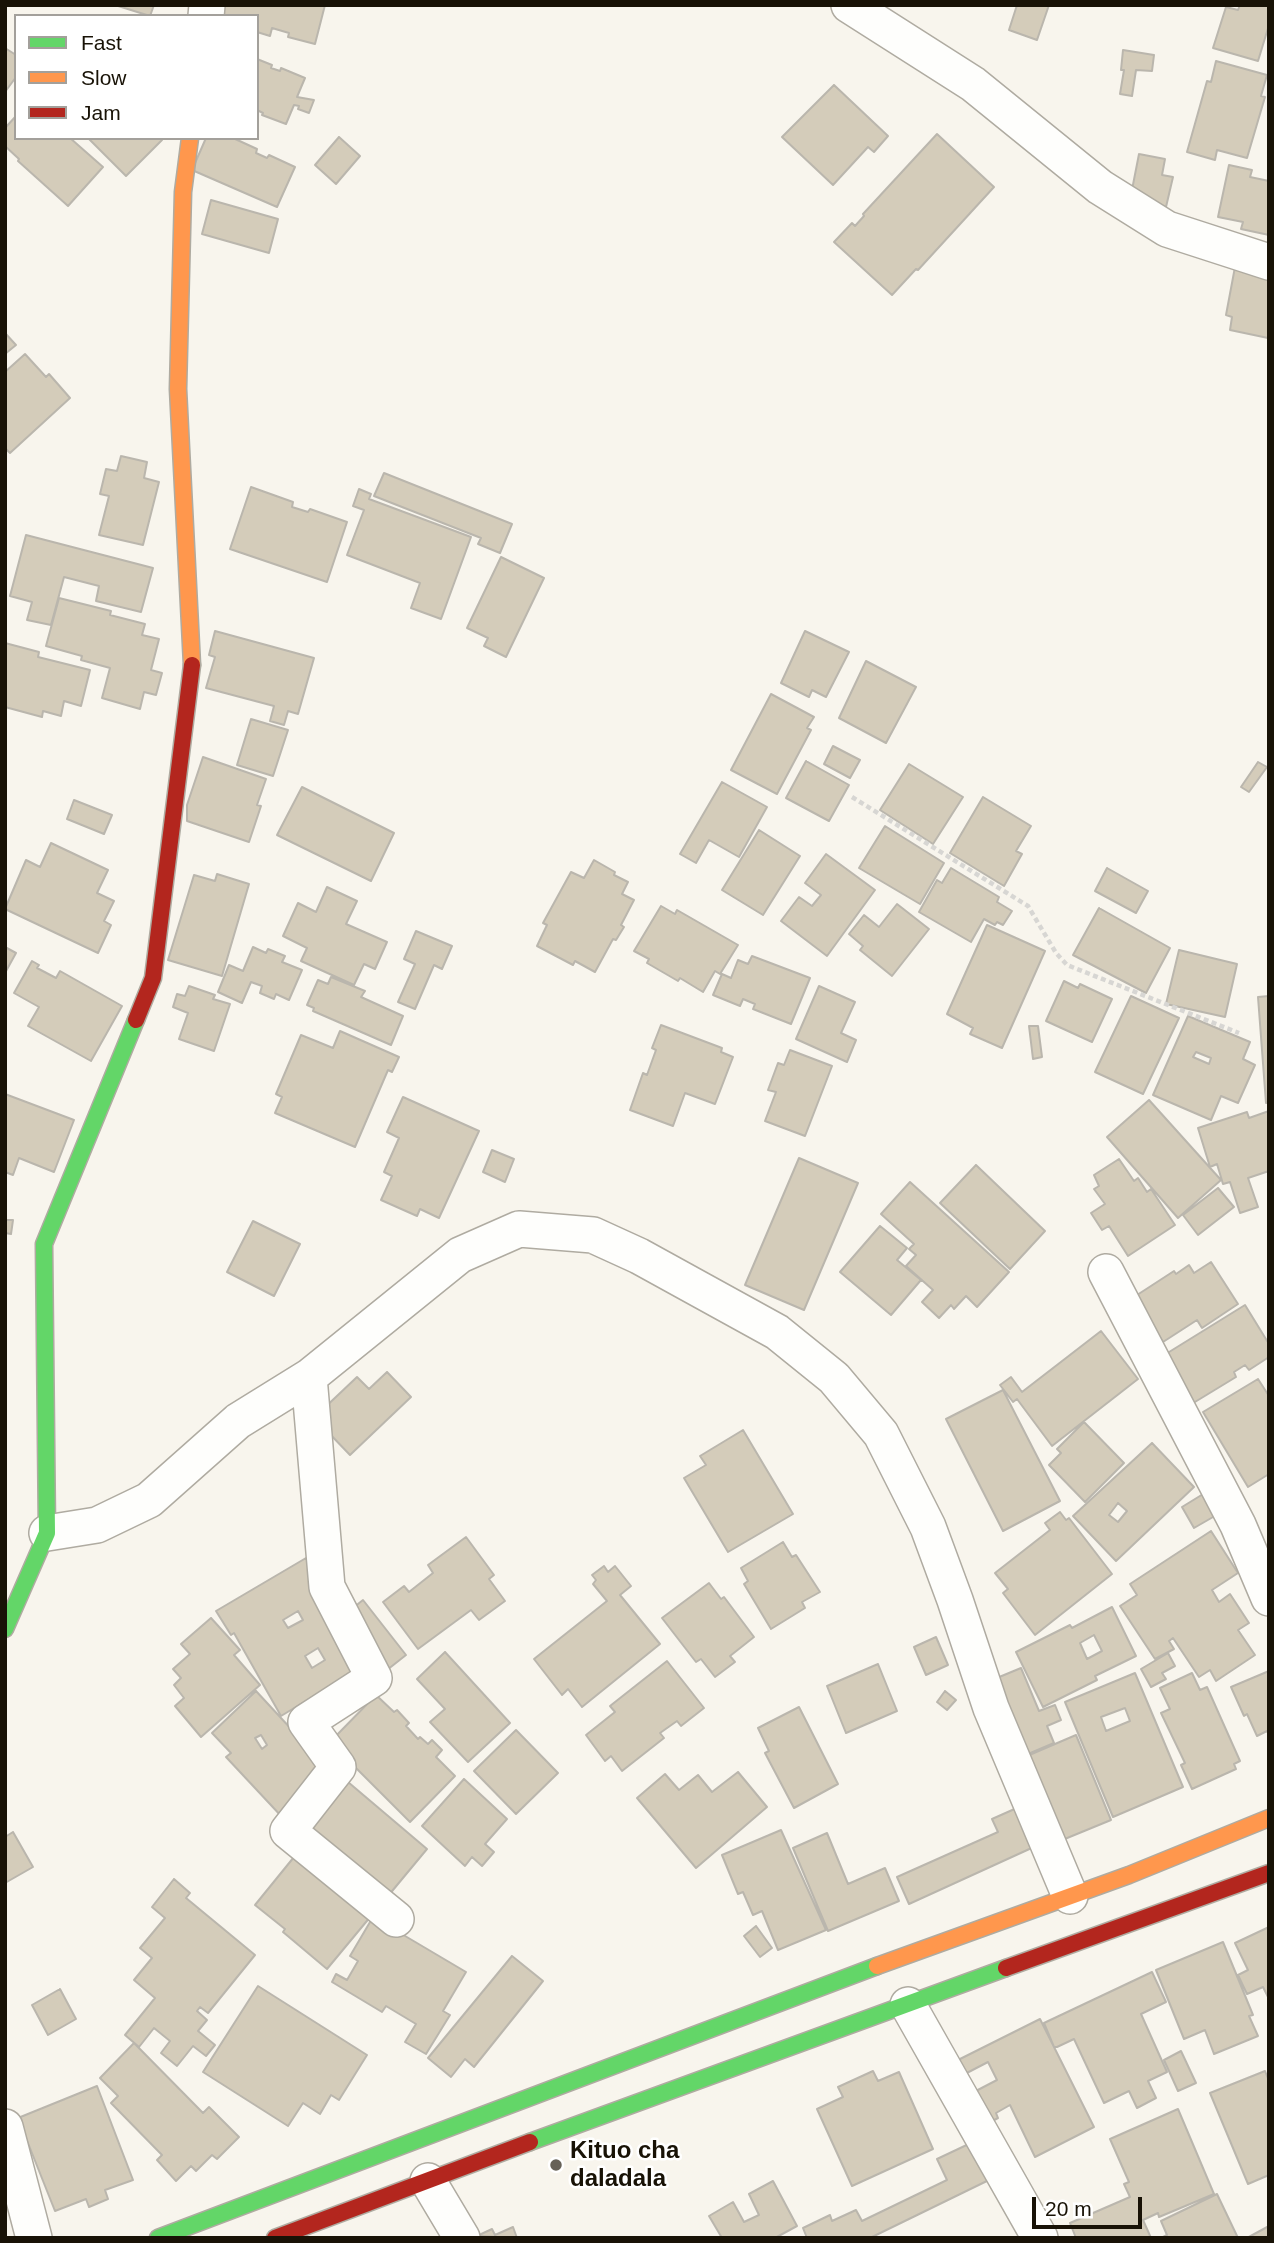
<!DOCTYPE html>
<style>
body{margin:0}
#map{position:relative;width:1274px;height:2243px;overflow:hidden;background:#f8f5ed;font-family:Arial,sans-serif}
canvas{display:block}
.frame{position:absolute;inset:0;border:7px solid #181206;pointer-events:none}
.legend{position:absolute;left:14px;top:14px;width:245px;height:126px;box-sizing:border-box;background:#fff;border:2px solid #a3a09b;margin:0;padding:9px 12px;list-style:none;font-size:21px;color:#181206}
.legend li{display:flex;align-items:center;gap:14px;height:35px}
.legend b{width:35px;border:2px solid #a3a09b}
.scale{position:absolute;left:1032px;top:2197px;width:110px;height:32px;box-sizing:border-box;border:4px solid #181206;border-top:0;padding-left:9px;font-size:21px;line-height:24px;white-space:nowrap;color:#181206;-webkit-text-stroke:5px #fff;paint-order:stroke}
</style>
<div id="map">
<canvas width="1274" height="2243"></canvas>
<div class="frame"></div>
<ul class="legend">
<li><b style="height:9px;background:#63d668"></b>Fast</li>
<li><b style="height:9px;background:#ff974d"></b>Slow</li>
<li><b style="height:9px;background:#b3261e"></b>Jam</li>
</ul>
<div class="scale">20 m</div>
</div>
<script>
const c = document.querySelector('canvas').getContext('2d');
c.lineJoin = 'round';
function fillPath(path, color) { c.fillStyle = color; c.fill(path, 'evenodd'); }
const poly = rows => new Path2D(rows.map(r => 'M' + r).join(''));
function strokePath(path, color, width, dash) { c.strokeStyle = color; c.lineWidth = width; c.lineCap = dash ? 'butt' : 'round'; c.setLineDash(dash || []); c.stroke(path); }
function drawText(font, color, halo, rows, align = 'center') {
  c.font = font + ' Arial,sans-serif'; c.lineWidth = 5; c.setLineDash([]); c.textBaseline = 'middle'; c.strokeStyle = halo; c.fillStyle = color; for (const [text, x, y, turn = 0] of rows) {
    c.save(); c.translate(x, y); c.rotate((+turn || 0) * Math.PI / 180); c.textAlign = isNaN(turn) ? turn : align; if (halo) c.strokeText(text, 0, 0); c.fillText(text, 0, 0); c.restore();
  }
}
const building = poly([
 [115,5,154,5,150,16,115,5],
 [220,5,325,5,315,44,288,37,289,33,272,28,270,36,257,32,257,16,218,16,220,5],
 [1017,5,1049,5,1037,40,1009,30,1017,5],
 [1240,5,1269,5,1269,25,1258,61,1213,48,1226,7,1238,10,1240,5],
 [5,48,16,55,16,77,5,92,5,48],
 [1123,50,1154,55,1152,71,1136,70,1132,96,1120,94,1124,70,1121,70,1123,50],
 [257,59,272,65,271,68,280,71,281,68,305,78,297,97,314,100,309,113,298,109,299,106,294,105,286,124,262,115,263,113,257,110,257,59],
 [1216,61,1267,75,1261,96,1265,97,1247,158,1217,150,1215,160,1187,152,1207,81,1211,82,1216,61],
 [834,85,888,136,874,152,868,147,833,185,782,137,834,85],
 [16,116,16,138,70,138,103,167,68,206,18,161,19,159,5,146,6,127,16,116],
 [937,134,994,187,918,270,916,269,892,295,834,242,852,223,855,226,864,216,863,214,937,134],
 [339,137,360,156,336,184,315,165,339,137],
 [88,138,160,138,162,140,126,176,88,138],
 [206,138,233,138,257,149,256,153,267,158,269,155,295,167,277,207,192,170,206,138],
 [1139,154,1165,159,1162,175,1173,177,1166,207,1130,200,1139,154],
 [1229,165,1252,170,1250,177,1269,181,1269,235,1241,229,1243,222,1218,217,1229,165],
 [211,200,278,219,269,253,202,234,211,200],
 [1235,267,1269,274,1268,338,1230,330,1232,317,1226,315,1235,267],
 [5,333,16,345,5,354,5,333],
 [25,354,46,377,49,374,70,398,10,453,5,448,5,372,25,354],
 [121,456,147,462,144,478,159,482,143,545,99,535,109,496,100,494,106,469,117,471,121,456],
 [384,473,512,524,500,553,478,544,481,538,374,496,384,473],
 [251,487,293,502,292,507,308,512,310,509,347,522,327,582,230,549,251,487],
 [359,489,371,494,369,499,471,537,441,619,411,608,420,583,347,555,364,510,353,506,359,489],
 [26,535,153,568,141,612,96,601,99,586,64,577,51,625,27,620,32,602,10,596,26,535],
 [501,557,544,578,506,657,484,646,488,638,467,628,501,557],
 [59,598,111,611,110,615,145,624,142,635,159,639,151,670,162,673,156,695,144,692,140,709,102,698,110,668,81,660,82,656,46,646,59,598],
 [215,631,314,658,298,714,288,711,284,725,270,721,274,706,206,688,215,657,209,655,215,631],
 [805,631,849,652,826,697,812,690,809,697,781,683,805,631],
 [5,643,39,652,38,657,90,670,81,706,64,701,61,716,43,711,42,717,5,707,5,643],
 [866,661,916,687,886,743,839,718,866,661],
 [771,694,814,717,807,728,811,730,777,794,731,770,771,694],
 [251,719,288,730,273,776,237,765,251,719],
 [833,746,860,760,850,778,824,764,833,746],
 [203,757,266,779,257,805,261,806,249,842,187,821,187,805,203,757],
 [806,761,849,785,829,821,786,798,806,761],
 [1258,762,1267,767,1249,792,1241,787,1258,762],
 [909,764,963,797,933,844,880,810,909,764],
 [722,782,767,807,739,857,709,840,696,863,680,854,722,782],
 [302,787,394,833,371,881,277,835,302,787],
 [983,797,1031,826,1016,851,1022,854,1004,886,950,853,983,797],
 [74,800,112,815,104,834,67,819,74,800],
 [885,826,944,863,920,904,859,868,885,826],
 [759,830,800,856,763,915,722,890,759,830],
 [51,843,108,870,97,893,114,901,104,921,111,925,98,953,5,909,26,860,40,867,51,843],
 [826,854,875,890,827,956,781,921,799,897,812,906,821,895,805,883,826,854],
 [594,860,615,872,614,875,628,882,622,894,634,900,621,925,624,927,616,940,613,939,595,972,575,961,573,965,537,946,547,925,543,923,571,872,584,878,594,860],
 [951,868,999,897,997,902,1012,911,1003,925,997,922,995,925,984,919,971,942,919,912,937,880,942,883,951,868],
 [1107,868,1148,891,1136,913,1095,891,1107,868],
 [217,874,249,884,222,976,168,960,194,875,215,881,217,874],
 [327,887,357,901,346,924,387,942,375,969,364,964,354,985,301,961,307,948,283,936,298,903,316,912,327,887],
 [897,904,929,929,892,976,860,950,863,946,849,934,864,915,879,927,897,904],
 [661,906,675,914,677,910,738,945,720,974,715,971,703,992,680,978,678,981,647,963,649,959,634,951,661,906],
 [1099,908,1170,948,1146,993,1073,955,1099,908],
 [987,925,1045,951,1002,1048,970,1034,973,1028,947,1014,987,925],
 [416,931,452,946,442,969,434,965,415,1009,398,1002,415,964,404,959,416,931],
 [5,947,16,953,5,973,5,947],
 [253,947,266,953,268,949,285,956,282,962,302,970,289,1000,276,994,274,999,260,993,262,986,251,982,242,1003,218,992,229,965,243,971,253,947],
 [1179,950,1237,964,1225,1017,1166,1004,1179,950],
 [752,956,810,978,791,1024,753,1009,755,1004,743,999,740,1006,713,995,722,974,731,978,738,960,748,964,752,956],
 [32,961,39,965,37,968,56,978,60,971,122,1006,91,1061,28,1026,39,1007,14,993,32,961],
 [331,977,365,991,361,997,403,1016,391,1045,313,1011,314,1008,307,1005,318,980,328,984,331,977],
 [1064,981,1078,988,1080,984,1112,999,1092,1042,1046,1021,1064,981],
 [189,986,215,995,213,999,230,1004,214,1051,179,1039,188,1013,173,1007,177,994,185,996,189,986],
 [819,986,855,1002,841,1033,856,1040,847,1062,796,1039,819,986],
 [1131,996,1179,1018,1143,1094,1095,1072,1131,996],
 [1269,996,1269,1102,1266,1103,1258,997,1269,996],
 [1188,1016,1250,1042,1243,1059,1255,1065,1238,1103,1221,1096,1211,1120,1153,1095,1188,1016],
 [1196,1052,1211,1058,1209,1064,1193,1057,1196,1052],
 [661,1025,722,1048,721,1052,733,1057,715,1104,685,1093,673,1126,630,1110,643,1073,647,1075,656,1050,652,1048,661,1025],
 [1029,1026,1038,1026,1042,1057,1033,1059,1029,1026],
 [340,1031,399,1057,392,1072,388,1070,355,1147,275,1113,282,1097,276,1094,301,1035,333,1048,340,1031],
 [790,1050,832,1066,805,1136,765,1121,776,1092,768,1090,778,1063,784,1065,790,1050],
 [5,1094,74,1120,54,1172,19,1158,13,1175,5,1172,5,1094],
 [403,1097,479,1131,439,1218,420,1209,417,1216,381,1200,392,1176,384,1172,399,1138,387,1132,403,1097],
 [1149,1100,1221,1180,1178,1218,1107,1137,1149,1100],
 [1269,1111,1269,1171,1248,1178,1258,1207,1240,1213,1230,1182,1223,1184,1217,1164,1210,1167,1198,1128,1247,1112,1249,1118,1269,1111],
 [492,1150,514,1159,505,1182,483,1172,492,1150],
 [799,1158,858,1183,804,1310,745,1285,799,1158],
 [1119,1159,1134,1181,1138,1178,1147,1192,1151,1189,1175,1225,1128,1256,1109,1226,1102,1230,1091,1213,1105,1204,1094,1189,1099,1186,1094,1175,1119,1159],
 [976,1165,1045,1231,1010,1269,940,1203,976,1165],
 [910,1182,1009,1272,977,1307,966,1296,954,1309,951,1305,939,1318,922,1302,933,1290,906,1266,916,1255,909,1249,914,1244,881,1214,910,1182],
 [1218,1188,1234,1207,1198,1235,1183,1215,1218,1188],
 [5,1220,13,1220,11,1234,5,1233,5,1220],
 [253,1221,300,1244,274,1296,227,1272,253,1221],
 [880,1226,907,1248,897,1260,921,1280,891,1315,840,1272,880,1226],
 [1211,1262,1238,1304,1202,1328,1197,1320,1163,1342,1134,1297,1174,1271,1176,1274,1189,1265,1194,1273,1211,1262],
 [1245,1305,1269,1344,1269,1357,1249,1370,1245,1365,1234,1372,1236,1377,1190,1405,1161,1357,1245,1305],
 [1101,1331,1138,1379,1052,1446,1017,1399,1013,1402,1000,1385,1011,1377,1022,1392,1101,1331],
 [387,1372,411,1397,350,1455,326,1430,319,1413,357,1377,369,1389,387,1372],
 [1258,1379,1269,1396,1269,1474,1248,1487,1203,1412,1258,1379],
 [1003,1390,1060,1501,1003,1531,946,1419,1003,1390],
 [1084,1422,1124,1463,1085,1502,1049,1465,1061,1453,1057,1449,1084,1422],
 [743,1430,793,1514,728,1552,684,1478,706,1465,700,1456,743,1430],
 [1152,1443,1194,1487,1116,1561,1073,1516,1152,1443],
 [1118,1503,1127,1511,1118,1522,1109,1515,1118,1503],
 [1208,1491,1220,1513,1194,1528,1182,1507,1208,1491],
 [1060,1512,1066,1520,1069,1518,1112,1574,1035,1635,1003,1593,1008,1589,995,1573,1050,1530,1045,1523,1060,1512],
 [1211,1531,1238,1573,1212,1590,1219,1602,1230,1594,1249,1623,1238,1630,1255,1655,1216,1681,1210,1670,1199,1677,1173,1638,1169,1641,1174,1649,1155,1659,1120,1606,1137,1595,1130,1584,1211,1531],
 [466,1537,494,1575,489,1579,505,1601,479,1620,471,1610,418,1649,383,1602,404,1586,409,1592,433,1573,428,1565,466,1537],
 [783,1542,792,1557,796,1555,820,1592,802,1602,805,1608,771,1629,744,1584,748,1581,741,1568,783,1542],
 [306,1558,325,1590,362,1667,281,1716,234,1633,231,1635,216,1611,306,1558],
 [298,1611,303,1620,288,1628,283,1620,298,1611],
 [318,1648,325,1660,312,1668,305,1656,318,1648],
 [604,1566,608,1572,615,1566,631,1586,620,1595,660,1644,582,1707,568,1689,562,1695,534,1659,607,1601,593,1584,596,1580,592,1575,604,1566],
 [709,1583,721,1599,724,1597,754,1637,730,1656,735,1662,715,1677,701,1659,696,1662,662,1618,709,1583],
 [363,1600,406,1655,387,1670,344,1615,363,1600],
 [1112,1607,1136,1656,1095,1676,1097,1680,1043,1707,1016,1652,1070,1625,1072,1628,1112,1607],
 [1094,1635,1102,1651,1087,1659,1080,1643,1094,1635],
 [211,1618,240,1650,234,1655,260,1685,201,1737,175,1706,184,1698,174,1685,181,1678,173,1669,190,1654,181,1644,211,1618],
 [936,1637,948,1665,926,1675,914,1647,936,1637],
 [445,1652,510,1723,468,1762,430,1722,445,1709,417,1679,445,1652],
 [1168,1653,1175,1666,1162,1673,1166,1679,1151,1687,1141,1669,1168,1653],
 [667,1661,704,1708,681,1726,677,1721,660,1733,664,1738,622,1771,611,1756,605,1761,586,1735,615,1712,610,1706,667,1661],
 [878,1664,897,1711,846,1733,827,1686,878,1664],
 [1021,1668,1039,1711,1055,1705,1061,1720,1047,1726,1054,1743,1021,1757,992,1680,1021,1668],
 [1269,1671,1269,1735,1267,1731,1257,1736,1247,1714,1244,1716,1231,1687,1269,1671],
 [1135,1673,1183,1787,1113,1817,1065,1702,1135,1673],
 [1125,1708,1130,1721,1106,1731,1101,1717,1125,1708],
 [1192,1673,1200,1690,1207,1687,1240,1761,1234,1764,1236,1769,1192,1789,1181,1765,1185,1763,1161,1713,1170,1709,1160,1688,1192,1673],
 [256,1691,331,1772,283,1818,226,1757,231,1753,212,1733,256,1691],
 [261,1735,267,1745,262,1749,255,1738,261,1735],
 [945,1691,956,1700,947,1710,937,1702,945,1691],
 [376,1695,394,1712,397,1710,409,1723,406,1726,418,1739,420,1737,428,1744,432,1740,442,1750,436,1757,455,1776,410,1822,330,1742,376,1695],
 [799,1707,838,1784,794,1808,765,1753,769,1751,758,1728,799,1707],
 [516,1730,558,1773,516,1814,474,1771,516,1730],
 [1076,1735,1111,1820,1055,1843,1020,1759,1076,1735],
 [738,1772,767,1807,696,1868,637,1798,665,1774,679,1790,698,1775,712,1792,738,1772],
 [464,1779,507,1819,485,1844,494,1852,482,1866,472,1857,465,1866,422,1826,464,1779],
 [348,1782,427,1849,388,1896,304,1834,348,1782],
 [1019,1807,1036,1846,909,1904,897,1877,998,1832,992,1819,1019,1807],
 [781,1830,826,1930,778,1950,762,1911,753,1915,743,1892,738,1894,722,1855,781,1830],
 [13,1832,33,1867,5,1883,5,1837,13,1832],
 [827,1833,848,1884,885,1868,899,1901,828,1931,793,1848,827,1833],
 [294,1857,371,1916,327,1969,283,1932,285,1929,255,1905,294,1857],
 [174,1879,190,1893,186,1898,255,1955,208,2013,200,2007,197,2011,207,2020,198,2031,215,2045,206,2056,193,2046,177,2066,161,2053,170,2041,154,2028,139,2047,125,2035,155,1998,134,1980,152,1958,140,1948,165,1918,152,1907,174,1879],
 [373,1917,466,1972,443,2011,450,2015,426,2054,405,2042,416,2024,386,2006,382,2012,332,1982,336,1974,347,1980,358,1961,350,1956,373,1917],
 [756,1926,772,1948,760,1957,744,1936,756,1926],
 [1269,1927,1269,1999,1263,1987,1247,1994,1238,1975,1248,1970,1235,1943,1269,1927],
 [1223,1942,1253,2015,1249,2016,1258,2036,1214,2054,1205,2030,1184,2039,1156,1970,1223,1942],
 [512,1956,543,1981,474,2067,465,2059,451,2077,428,2058,512,1956],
 [1152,1972,1166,2002,1141,2014,1167,2072,1148,2081,1156,2098,1137,2108,1129,2091,1104,2103,1074,2039,1057,2047,1054,2047,1044,2023,1152,1972],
 [258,1986,367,2055,339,2100,331,2095,320,2114,303,2103,288,2126,203,2072,258,1986],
 [60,1989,76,2019,48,2035,32,2005,60,1989],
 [1040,2019,1094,2127,1035,2157,1010,2105,996,2113,998,2118,987,2124,972,2093,997,2080,988,2062,961,2076,954,2062,1040,2019],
 [134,2043,203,2113,209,2107,239,2137,217,2159,212,2155,196,2171,191,2166,176,2181,157,2160,162,2155,111,2103,118,2096,100,2078,134,2043],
 [1181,2051,1196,2083,1178,2091,1164,2060,1181,2051],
 [873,2071,878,2081,899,2072,933,2149,852,2186,817,2109,843,2097,838,2087,873,2071],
 [1265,2071,1269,2081,1269,2175,1248,2184,1210,2093,1265,2071],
 [97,2086,133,2180,105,2190,108,2199,89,2207,86,2199,55,2211,18,2118,97,2086],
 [1178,2109,1214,2194,1159,2217,1158,2213,1143,2220,1151,2238,1076,2238,1070,2223,1130,2197,1124,2184,1129,2182,1110,2139,1178,2109],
 [973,2142,991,2179,870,2238,807,2238,803,2228,830,2215,832,2221,856,2210,862,2221,947,2180,937,2159,973,2142],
 [773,2181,797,2226,775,2238,722,2238,709,2216,733,2202,744,2222,759,2215,749,2194,773,2181],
 [1217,2194,1238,2238,1161,2238,1167,2235,1161,2221,1217,2194],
 [1269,2226,1269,2238,1247,2238,1269,2226],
 [513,2227,517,2238,477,2236,492,2229,495,2235,513,2227]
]);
fillPath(building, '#d4ccba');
strokePath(building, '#bab6ad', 2);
const street = poly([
 [849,5,973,84,1100,187,1167,229,1269,262],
 [206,16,207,5],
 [1106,1272,1238,1525,1269,1598],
 [309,1377,327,1587,374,1678,306,1722,338,1767,288,1831,396,1919],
 [47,1533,97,1525,149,1500,238,1421,309,1377,460,1255,519,1229,593,1235,639,1256,777,1332,834,1378,881,1434,928,1527,955,1600,991,1708,1070,1896],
 [908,2005,1040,2238],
 [5,2127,34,2238],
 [428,2181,462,2238]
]);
const fast = poly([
 [5,1629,47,1533,44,1244,136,1020],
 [530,2142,1006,1968],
 [158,2238,877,1966]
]);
const slow = poly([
 [190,138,183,192,178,389,192,665],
 [877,1966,1129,1875,1269,1818]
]);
const jam = poly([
 [136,1020,153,978,192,665],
 [1006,1968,1269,1873],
 [275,2238,530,2142]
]);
strokePath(street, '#afaba1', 38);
strokePath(fast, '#afaba1', 19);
strokePath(slow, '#afaba1', 19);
strokePath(jam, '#afaba1', 19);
strokePath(poly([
 [852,797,1028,906,1056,953,1067,965,1239,1033]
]), '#d7d6d3', 4.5, [5, 3.5]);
strokePath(street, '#fefefc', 35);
strokePath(fast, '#63d668', 16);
strokePath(slow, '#ff974d', 16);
strokePath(jam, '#b3261e', 16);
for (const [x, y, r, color] of [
 [556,2165,7,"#666157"]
]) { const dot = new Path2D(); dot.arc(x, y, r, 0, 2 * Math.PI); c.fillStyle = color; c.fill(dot); strokePath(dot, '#fff', 2.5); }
drawText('bold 24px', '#181206', '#fff', [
 ["Kituo cha",570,2151],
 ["daladala",570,2179]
], 'left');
</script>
